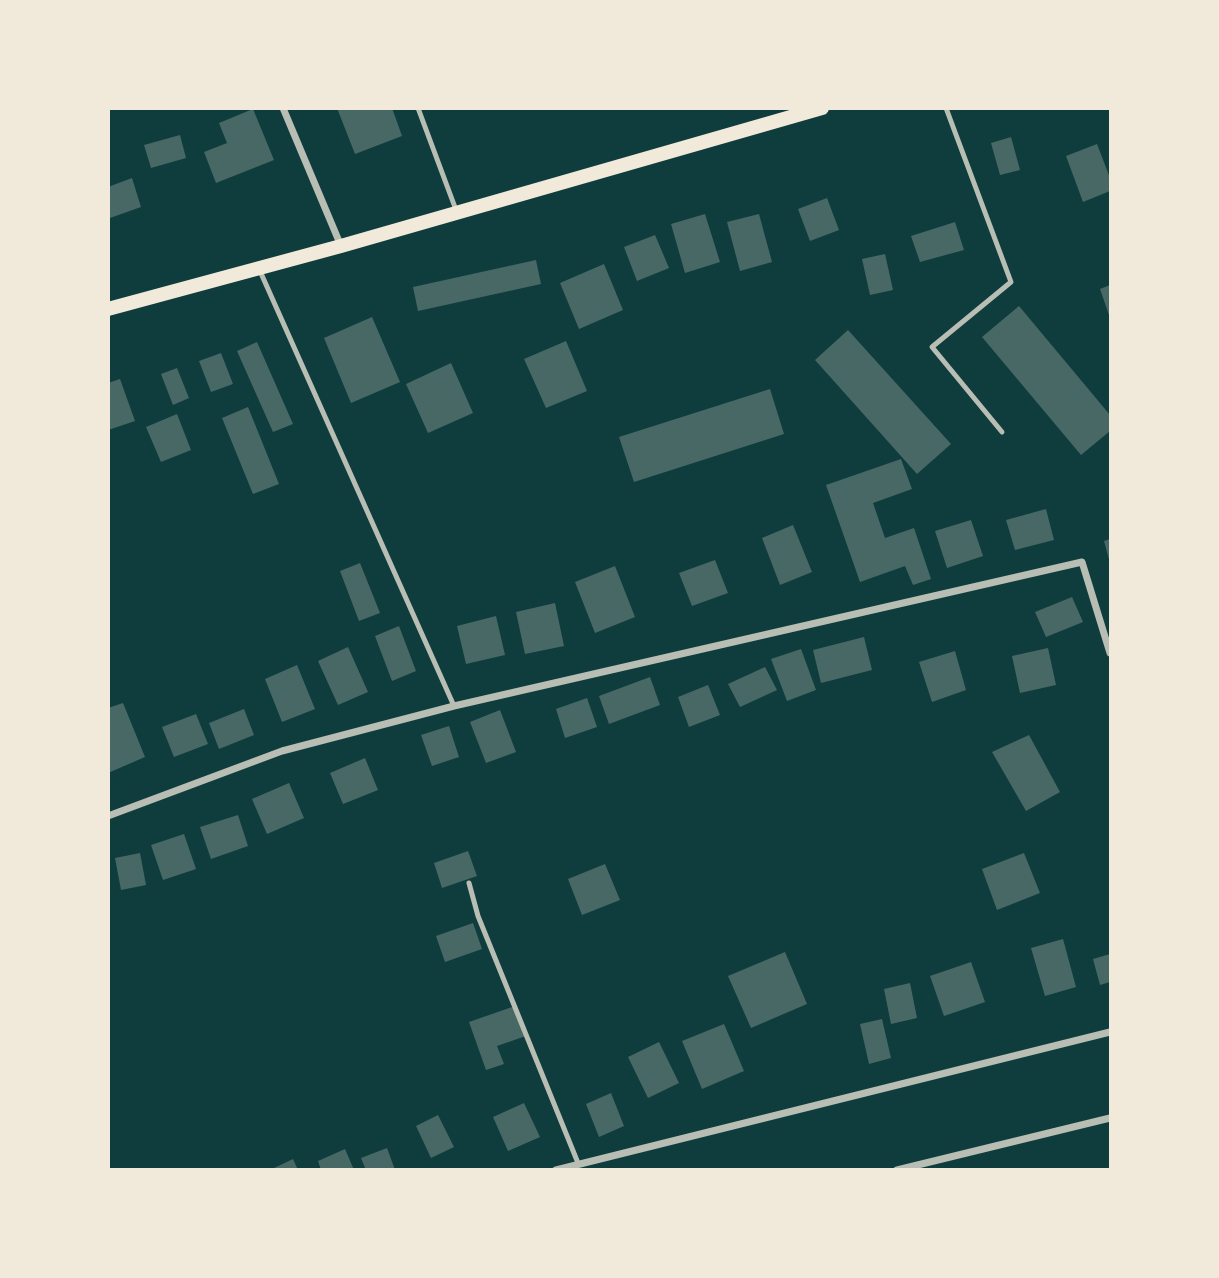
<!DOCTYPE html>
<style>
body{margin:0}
#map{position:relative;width:1219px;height:1278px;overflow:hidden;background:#0f3d3e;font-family:"DM Sans",sans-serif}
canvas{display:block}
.frame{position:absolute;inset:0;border:110px solid #f1e9da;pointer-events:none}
</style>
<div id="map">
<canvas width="1219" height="1278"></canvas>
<div class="frame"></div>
</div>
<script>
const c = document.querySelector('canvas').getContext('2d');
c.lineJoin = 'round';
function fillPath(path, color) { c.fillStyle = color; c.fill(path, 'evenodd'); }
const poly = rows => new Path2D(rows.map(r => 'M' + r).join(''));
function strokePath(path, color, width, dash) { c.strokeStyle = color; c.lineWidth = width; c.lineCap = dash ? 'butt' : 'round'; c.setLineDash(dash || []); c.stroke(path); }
fillPath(poly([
 [337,108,392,108,402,136,355,154],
 [253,109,274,160,216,183,204,152,227,143,219,123],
 [180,135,186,158,151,168,144,145],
 [1011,137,1020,170,1000,175,991,143],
 [1097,144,1110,178,1110,191,1083,202,1066,156],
 [132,178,141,207,110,218,108,187],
 [827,198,839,230,810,241,798,209],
 [705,214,720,262,685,273,671,224],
 [759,214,772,262,740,271,727,222],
 [955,222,964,250,920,262,911,236],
 [655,235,669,268,637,281,624,247],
 [885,254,893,290,870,295,862,259],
 [536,260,541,284,418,311,413,287],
 [604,264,623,310,579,329,560,283],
 [1110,285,1110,318,1100,289],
 [1019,306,1110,415,1110,431,1081,455,982,337],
 [372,317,400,382,351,403,324,338],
 [848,330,951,444,917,474,815,360],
 [566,341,587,391,546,408,524,359],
 [257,342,293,424,273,432,237,351],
 [221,353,233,384,211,392,199,361],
 [451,363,473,413,428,433,406,384],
 [177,368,189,398,173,405,161,374],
 [120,379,135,421,108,430,108,383],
 [770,389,784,434,634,482,619,437],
 [248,407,279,484,253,494,222,418],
 [177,414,191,450,161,462,146,427],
 [901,459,912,489,873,503,885,538,914,528,931,579,913,585,905,566,860,582,826,485],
 [1046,509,1054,540,1015,550,1006,520],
 [971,520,983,556,947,568,935,531],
 [793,525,812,572,780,585,762,538],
 [1110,539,1110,563,1104,541],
 [715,560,728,593,692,606,679,573],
 [360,563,380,613,359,621,340,571],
 [615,566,635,617,595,633,575,582],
 [1072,597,1083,622,1046,637,1035,612],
 [555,603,564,646,525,654,516,612],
 [496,616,505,655,466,664,457,626],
 [399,626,416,671,392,681,375,636],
 [864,637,872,670,821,683,813,650],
 [348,647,368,692,338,705,318,661],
 [1048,648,1056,685,1020,693,1012,656],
 [801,649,816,690,787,701,771,659],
 [955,651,966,690,932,702,919,662],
 [297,665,315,709,282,722,265,679],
 [765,667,777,690,740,707,728,684],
 [650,677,660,705,609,724,599,696],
 [708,685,720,715,689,727,678,697],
 [587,698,597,727,565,738,556,709],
 [123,703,145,757,108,773,108,708],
 [244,709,254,735,219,749,209,723],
 [500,710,516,752,486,763,470,722],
 [196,714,208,744,174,757,162,727],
 [449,726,459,757,432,766,421,735],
 [1029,735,1060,792,1026,811,992,752],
 [365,758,378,790,343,804,330,773],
 [289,783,304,818,267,834,252,799],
 [238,815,248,846,211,859,200,827],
 [184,834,196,869,163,880,151,845],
 [468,851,477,876,442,888,434,863],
 [140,853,146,885,121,890,115,858],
 [1024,853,1040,893,997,910,982,869],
 [605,864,620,900,582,915,568,879],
 [473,923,482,949,445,962,436,936],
 [1063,939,1076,987,1045,996,1031,948],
 [785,952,807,1004,751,1028,728,976],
 [1110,954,1110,982,1100,985,1093,959],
 [971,962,985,1002,944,1016,930,976],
 [910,983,917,1018,891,1024,884,989],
 [515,1006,526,1036,497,1046,504,1064,486,1070,469,1022],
 [882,1019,891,1058,869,1064,860,1024],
 [724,1024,744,1071,702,1089,682,1041],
 [659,1042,679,1083,648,1098,628,1057],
 [611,1093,624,1126,599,1137,586,1104],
 [524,1103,540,1137,508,1151,493,1117],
 [438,1115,454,1147,431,1158,416,1126],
 [387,1148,395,1170,366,1170,361,1158],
 [345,1149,354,1170,321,1170,318,1161],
 [293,1159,298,1170,270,1170]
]), '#486865');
strokePath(poly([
 [418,108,456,210],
 [946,108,1011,282,932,347,1002,432],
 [260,271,454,706],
 [469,883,478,916,578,1163]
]), '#b8beb3', 5);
strokePath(poly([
 [283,108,341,246],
 [108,816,282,751,454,706,1082,562,1110,653],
 [556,1170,1110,1032],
 [897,1170,1110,1118]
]), '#b8beb3', 7);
strokePath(poly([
 [108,309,341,246,822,108]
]), '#f1e9da', 14);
</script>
